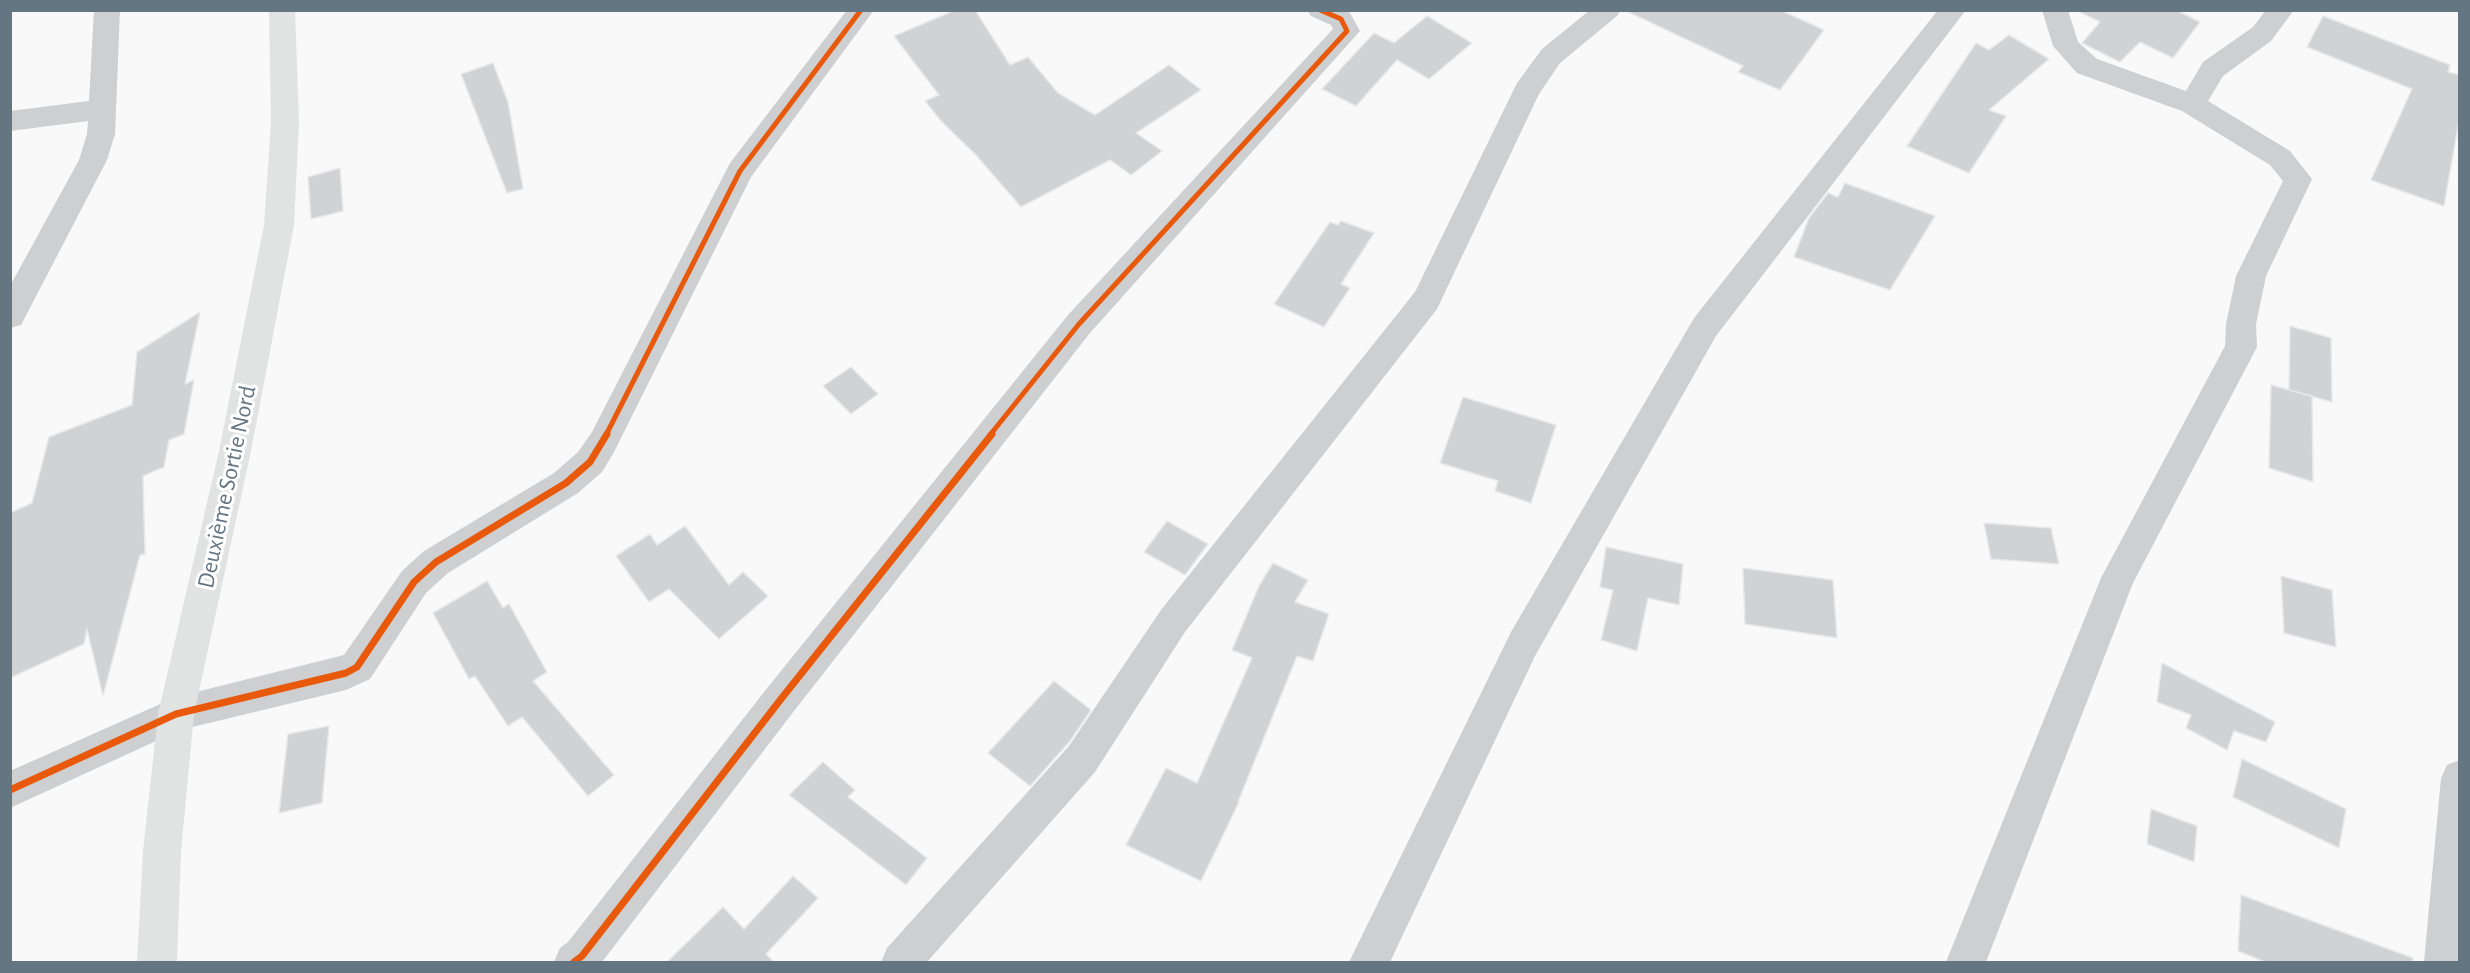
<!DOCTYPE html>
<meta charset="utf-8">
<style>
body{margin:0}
#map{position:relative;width:2470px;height:973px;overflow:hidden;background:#f9f9f9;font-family:"Alegreya Sans",sans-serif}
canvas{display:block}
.frame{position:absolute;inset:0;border:12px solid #657683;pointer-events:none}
</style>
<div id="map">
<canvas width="2470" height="973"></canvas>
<div class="frame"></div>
</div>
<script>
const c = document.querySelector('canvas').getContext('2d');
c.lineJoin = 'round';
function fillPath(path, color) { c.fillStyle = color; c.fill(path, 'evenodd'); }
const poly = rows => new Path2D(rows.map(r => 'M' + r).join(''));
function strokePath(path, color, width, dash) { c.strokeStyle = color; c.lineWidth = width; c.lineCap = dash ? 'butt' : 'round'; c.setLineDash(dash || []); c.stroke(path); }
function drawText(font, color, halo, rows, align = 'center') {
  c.font = font + ' "Alegreya Sans",sans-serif'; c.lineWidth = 6; c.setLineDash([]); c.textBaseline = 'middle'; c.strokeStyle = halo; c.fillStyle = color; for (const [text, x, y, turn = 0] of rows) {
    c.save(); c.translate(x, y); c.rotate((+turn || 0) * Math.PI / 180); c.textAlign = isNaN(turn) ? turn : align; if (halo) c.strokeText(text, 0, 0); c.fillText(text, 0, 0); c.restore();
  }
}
const building = poly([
 [956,10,975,10,1010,65,1028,57,1058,93,1095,115,1169,65,1201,90,1136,133,1162,151,1131,175,1110,160,1021,207,976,155,942,122,925,101,939,95,894,36,956,10],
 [1624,10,1780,10,1824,30,1780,90,1738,72,1743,66,1624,10],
 [2076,10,2176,10,2200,22,2173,58,2140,42,2120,62,2082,43,2100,22,2076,10],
 [1427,16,1472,43,1429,79,1397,60,1356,106,1322,89,1374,33,1394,43,1427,16],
 [2323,16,2450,65,2448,72,2460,75,2460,115,2444,206,2371,180,2412,89,2307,47,2323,16],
 [2009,35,2049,59,1989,110,2006,116,1969,173,1907,146,1976,43,1989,50,2009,35],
 [493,63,508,102,523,189,507,193,461,74,493,63],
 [340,168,343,211,311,219,308,177,340,168],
 [1845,183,1935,216,1890,290,1794,257,1809,218,1828,193,1838,197,1845,183],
 [1341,221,1374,233,1341,284,1350,288,1324,327,1274,304,1330,222,1338,225,1341,221],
 [200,312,185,384,194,380,184,434,169,440,164,467,143,476,145,554,140,555,103,696,87,629,84,644,10,678,10,513,32,503,49,437,132,405,137,352,200,312],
 [2290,326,2331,338,2332,402,2289,390,2290,326],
 [851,367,878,394,851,414,823,386,851,367],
 [2271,385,2312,396,2313,482,2269,468,2271,385],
 [1463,397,1556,425,1531,503,1495,491,1498,481,1440,463,1463,397],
 [1167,521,1208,544,1185,575,1144,552,1167,521],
 [1984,523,2051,528,2059,564,1991,559,1984,523],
 [685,526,729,585,743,572,768,596,719,639,669,589,649,602,616,556,650,534,657,545,685,526],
 [1606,547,1683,564,1679,605,1648,598,1637,651,1601,640,1613,590,1600,587,1606,547],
 [1273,563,1308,580,1295,602,1329,614,1313,661,1297,656,1238,802,1239,802,1201,881,1126,845,1166,768,1197,783,1252,658,1232,650,1259,586,1273,563],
 [1743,568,1833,580,1837,638,1745,624,1743,568],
 [2281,576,2332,590,2336,647,2284,633,2281,576],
 [487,581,503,608,509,604,547,672,533,681,614,775,588,796,522,717,508,726,475,676,469,679,433,613,487,581],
 [2162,663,2275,722,2266,742,2234,731,2227,750,2186,728,2191,715,2157,702,2162,663],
 [1054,681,1091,710,1070,741,1030,786,988,753,1054,681],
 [329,726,322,803,279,813,288,734,329,726],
 [2242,759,2346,809,2339,848,2233,797,2242,759],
 [823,762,855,790,848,797,927,858,906,885,789,795,823,762],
 [2151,809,2197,826,2194,862,2147,844,2151,809],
 [793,876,818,898,766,954,775,963,666,963,723,907,744,929,793,876],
 [2241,895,2413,958,2412,963,2268,963,2238,951,2241,895]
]);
fillPath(building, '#d0d2d3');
strokePath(building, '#e8e8e8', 1.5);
fillPath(poly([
 [94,10,120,10,115,134,107,160,21,325,10,328,10,286,79,160,87,134,88,121,10,131,10,111,89,101,94,10],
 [847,10,874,10,751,177,614,452,602,472,578,493,448,573,426,593,370,679,346,690,180,730,10,808,10,771,176,697,344,655,402,571,424,551,554,473,578,452,592,432,730,163,847,10],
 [1307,10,1345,10,1350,13,1360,31,1090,333,794,711,602,962,554,962,560,948,568,942,768,687,1068,315,1333,29,1331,25,1311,16,1307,10],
 [1590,10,1621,10,1617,16,1560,63,1539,94,1437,309,1185,632,1095,772,927,962,881,962,887,948,1069,746,1161,610,1415,292,1517,83,1542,49,1590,10],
 [1938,10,1966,10,1716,336,1535,656,1390,962,1349,962,1511,632,1694,318,1938,10],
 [2042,10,2068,10,2078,42,2097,59,2186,91,2203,62,2253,27,2266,10,2294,10,2271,41,2223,76,2208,101,2290,151,2312,179,2266,276,2256,324,2257,347,2133,583,1986,962,1946,962,2101,578,2225,346,2226,324,2236,276,2283,181,2270,165,2182,111,2077,73,2053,46,2042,10],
 [2460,760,2460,962,2424,962,2441,778,2447,765,2460,760]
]), '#cecfd0');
fillPath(poly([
 [269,10,295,10,299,122,294,225,251,451,194,714,181,851,177,962,137,962,143,851,158,714,219,451,264,225,271,122,269,10]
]), '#e1e2e2');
strokePath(poly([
 [606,435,740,171,861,10],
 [990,435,1079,324,1347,31,1341,19,1320,10]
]), '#e8590c', 5);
strokePath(poly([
 [10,790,176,714,346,673,357,667,414,582,436,562,566,483,590,462,607,434],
 [574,962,582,956,781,699,992,434]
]), '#e8590c', 7);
drawText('24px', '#657683', '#fff', [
 ["Deuxième Sortie Nord",227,487,-78]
]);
</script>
